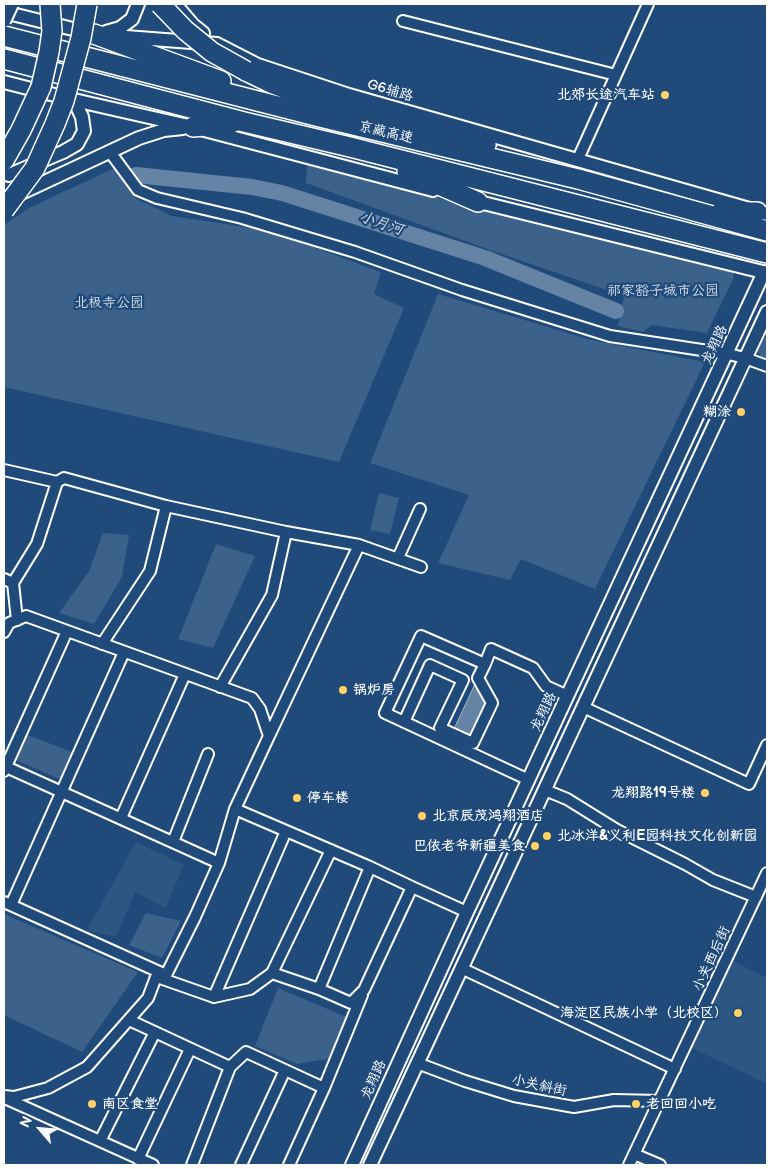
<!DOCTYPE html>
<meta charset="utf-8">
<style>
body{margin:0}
#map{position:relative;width:771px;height:1169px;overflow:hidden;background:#1f4a7a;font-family:"Balsamiq Sans",sans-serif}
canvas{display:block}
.frame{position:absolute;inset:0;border:5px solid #fff;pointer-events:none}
.north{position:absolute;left:15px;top:1104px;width:50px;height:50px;-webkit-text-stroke:4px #1f4a7a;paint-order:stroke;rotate:297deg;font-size:14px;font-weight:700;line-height:20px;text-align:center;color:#fff}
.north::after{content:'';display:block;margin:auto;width:18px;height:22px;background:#fff;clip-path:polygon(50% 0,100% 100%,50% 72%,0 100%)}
</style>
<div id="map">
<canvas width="771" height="1169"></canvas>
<div class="frame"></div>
<div class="north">N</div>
</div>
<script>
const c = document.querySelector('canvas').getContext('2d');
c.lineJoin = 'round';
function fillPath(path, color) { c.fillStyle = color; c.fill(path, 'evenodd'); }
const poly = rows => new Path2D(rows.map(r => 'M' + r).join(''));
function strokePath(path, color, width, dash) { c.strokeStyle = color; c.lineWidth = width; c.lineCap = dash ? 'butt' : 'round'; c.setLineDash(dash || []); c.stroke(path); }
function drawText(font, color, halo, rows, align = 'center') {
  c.font = font + ' "Balsamiq Sans","LXGW WenKai TC",sans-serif'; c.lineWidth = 4.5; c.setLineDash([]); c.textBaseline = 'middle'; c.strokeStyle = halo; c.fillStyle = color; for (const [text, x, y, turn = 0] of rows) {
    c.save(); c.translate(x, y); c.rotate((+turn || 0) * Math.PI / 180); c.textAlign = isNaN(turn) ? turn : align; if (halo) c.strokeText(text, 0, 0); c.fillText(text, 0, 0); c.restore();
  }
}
fillPath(poly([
 [136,842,184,865,165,908,135,892,116,937,87,930],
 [733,961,767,978,767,1084,692,1048]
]), '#2e5683');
fillPath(poly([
 [307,163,503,215,731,270,734,277,707,333,651,325,643,332,618,326,624,296,490,250,306,183],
 [123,164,133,181,135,198,172,216,252,228,313,247,381,272,374,294,404,308,339,462,4,387,4,225,31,207],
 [438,294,591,340,705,362,595,589,521,559,510,580,438,563,469,495,370,463],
 [767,329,767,359,760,356,757,349],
 [379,493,399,498,390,534,370,530],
 [103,533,129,535,122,577,94,624,59,613,89,571],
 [216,544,255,556,213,648,178,639],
 [14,730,75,753,62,780,4,755],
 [146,913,181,921,162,958,129,945],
 [4,914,138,972,82,1052,4,1015],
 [278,988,356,1021,340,1057,297,1064,255,1046]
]), '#3c618b');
const water = poly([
 [475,684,487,704,471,737,454,729,475,684]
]);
fillPath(water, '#6583a4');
strokePath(water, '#a3b5c8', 1);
strokePath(poly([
 [136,175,252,187,282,193,485,258,616,311]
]), '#6583a4', 16);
const minor = poly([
 [403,21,616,75],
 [110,152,138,190,157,198,242,218,355,252,462,290,610,336,728,354,745,358,767,366],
 [578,159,648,4],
 [4,470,57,482,64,478,166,506,286,532,359,545,269,736],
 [359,545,421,567],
 [398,558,420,509],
 [4,579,13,583,37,544,57,482],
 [13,583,17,620],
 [4,632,9,623,26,616,252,698,260,709,269,736,235,809,219,863,195,917,166,975,156,977,148,998,87,1067,48,1088,14,1097,4,1096],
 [102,644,150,571,166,506],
 [220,687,272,595,286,532],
 [583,707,749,784,767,745],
 [404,722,430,665,463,680,440,728,473,743,492,703,478,678,485,664],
 [4,766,219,863],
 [4,771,67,631],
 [529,780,385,713,421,636,485,664,491,649,533,668,546,686,568,696],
 [545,790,567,799,617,830,685,864,713,880,756,897],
 [121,818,185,674],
 [173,842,208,754],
 [412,887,467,912],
 [4,902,166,975],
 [11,905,124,652],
 [461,968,675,1069],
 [272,973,331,850],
 [157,977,214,997,250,989,272,973,319,989,351,1003,364,990,412,887,370,867,235,809],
 [319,989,370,867],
 [214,997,286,831],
 [129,1020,230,1067,246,1052,324,1088,362,995],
 [417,1063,465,1081,514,1096,574,1107,614,1100,660,1101],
 [7,1099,153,1165],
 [100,1141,155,1032],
 [634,1154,660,1165],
 [138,1159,190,1049],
 [192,1165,230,1067],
 [241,1165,285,1070],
 [289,1165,324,1088],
 [629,1165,767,873]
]);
const tertiary = poly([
 [175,4,193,25,203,33],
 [4,12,89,33],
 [106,32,120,28,132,19,138,4],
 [113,36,217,44,258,65,349,95,767,214],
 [4,82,74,100,193,127,433,190],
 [4,173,9,175,63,152,77,144,84,131,82,117,74,100],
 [17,195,139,138,164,130,183,128],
 [471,200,767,273],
 [352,1165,467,912,764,272],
 [370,1165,767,312]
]);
const motorway = poly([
 [94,34,221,81],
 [4,36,316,116,578,179,767,231],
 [4,59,244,122,350,147,767,253],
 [246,71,271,83,300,94,486,145],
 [193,127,232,123],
 [407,171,478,202],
 [721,212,757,212]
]);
strokePath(minor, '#fff', 14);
strokePath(tertiary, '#fff', 16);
strokePath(motorway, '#fff', 22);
strokePath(minor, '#1f4a7a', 10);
strokePath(tertiary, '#1f4a7a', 12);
strokePath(motorway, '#1f4a7a', 19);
const tertiaryBridge = poly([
 [4,21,12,4]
]);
const motorwayBridge = poly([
 [160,4,185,30,212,52,246,71],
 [4,160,21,130,41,87,49,52,52,31,50,4],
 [4,210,35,168,55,124,64,101,81,38,87,4]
]);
strokePath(tertiaryBridge, '#fff', 16, []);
strokePath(motorwayBridge, '#fff', 22, []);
strokePath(tertiaryBridge, '#1f4a7a', 12);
strokePath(motorwayBridge, '#1f4a7a', 19);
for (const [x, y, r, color] of [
 [665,95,5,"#ffd166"],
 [741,412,5,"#ffd166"],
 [343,690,5,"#ffd166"],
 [705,793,5,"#ffd166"],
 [297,798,5,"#ffd166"],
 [422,816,5,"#ffd166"],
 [547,836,5,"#ffd166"],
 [535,846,5,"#ffd166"],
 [738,1013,5,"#ffd166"],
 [92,1104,5,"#ffd166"],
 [636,1104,5,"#ffd166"]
]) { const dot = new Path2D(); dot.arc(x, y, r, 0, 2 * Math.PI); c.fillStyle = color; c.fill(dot); strokePath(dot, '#1f4a7a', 2); }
drawText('14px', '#fff', '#1f4a7a', [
 ["G6辅路",390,91,16],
 ["京藏高速",386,133,13],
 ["龙翔路",715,345,-65],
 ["龙翔路",544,712,-65],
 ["小关西后街",712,959,-65],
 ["龙翔路",374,1080,-66],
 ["小关斜街",539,1086,12]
]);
drawText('bold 14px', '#fff', '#1f4a7a', [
 ["北郊长途汽车站",655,95,"right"],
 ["糊涂",731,412,"right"],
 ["锅炉房",353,690],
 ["龙翔路19号楼",695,793,"right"],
 ["停车楼",307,798],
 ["北京辰茂鸿翔酒店",432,816],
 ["北冰洋&义利E园科技文化创新园",557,836],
 ["巴依老爷新疆美食",525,846,"right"],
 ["海淀区民族小学（北校区）",728,1013,"right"],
 ["南区食堂",102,1104],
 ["老回回小吃",646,1104]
], 'left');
drawText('14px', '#d8dfe8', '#1f4a7a', [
 ["祁家豁子城市公园",663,291],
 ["北极寺公园",109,303]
]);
drawText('italic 15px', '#d8e0e8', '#1f4a7a', [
 ["小月河",381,224,18]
]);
</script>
